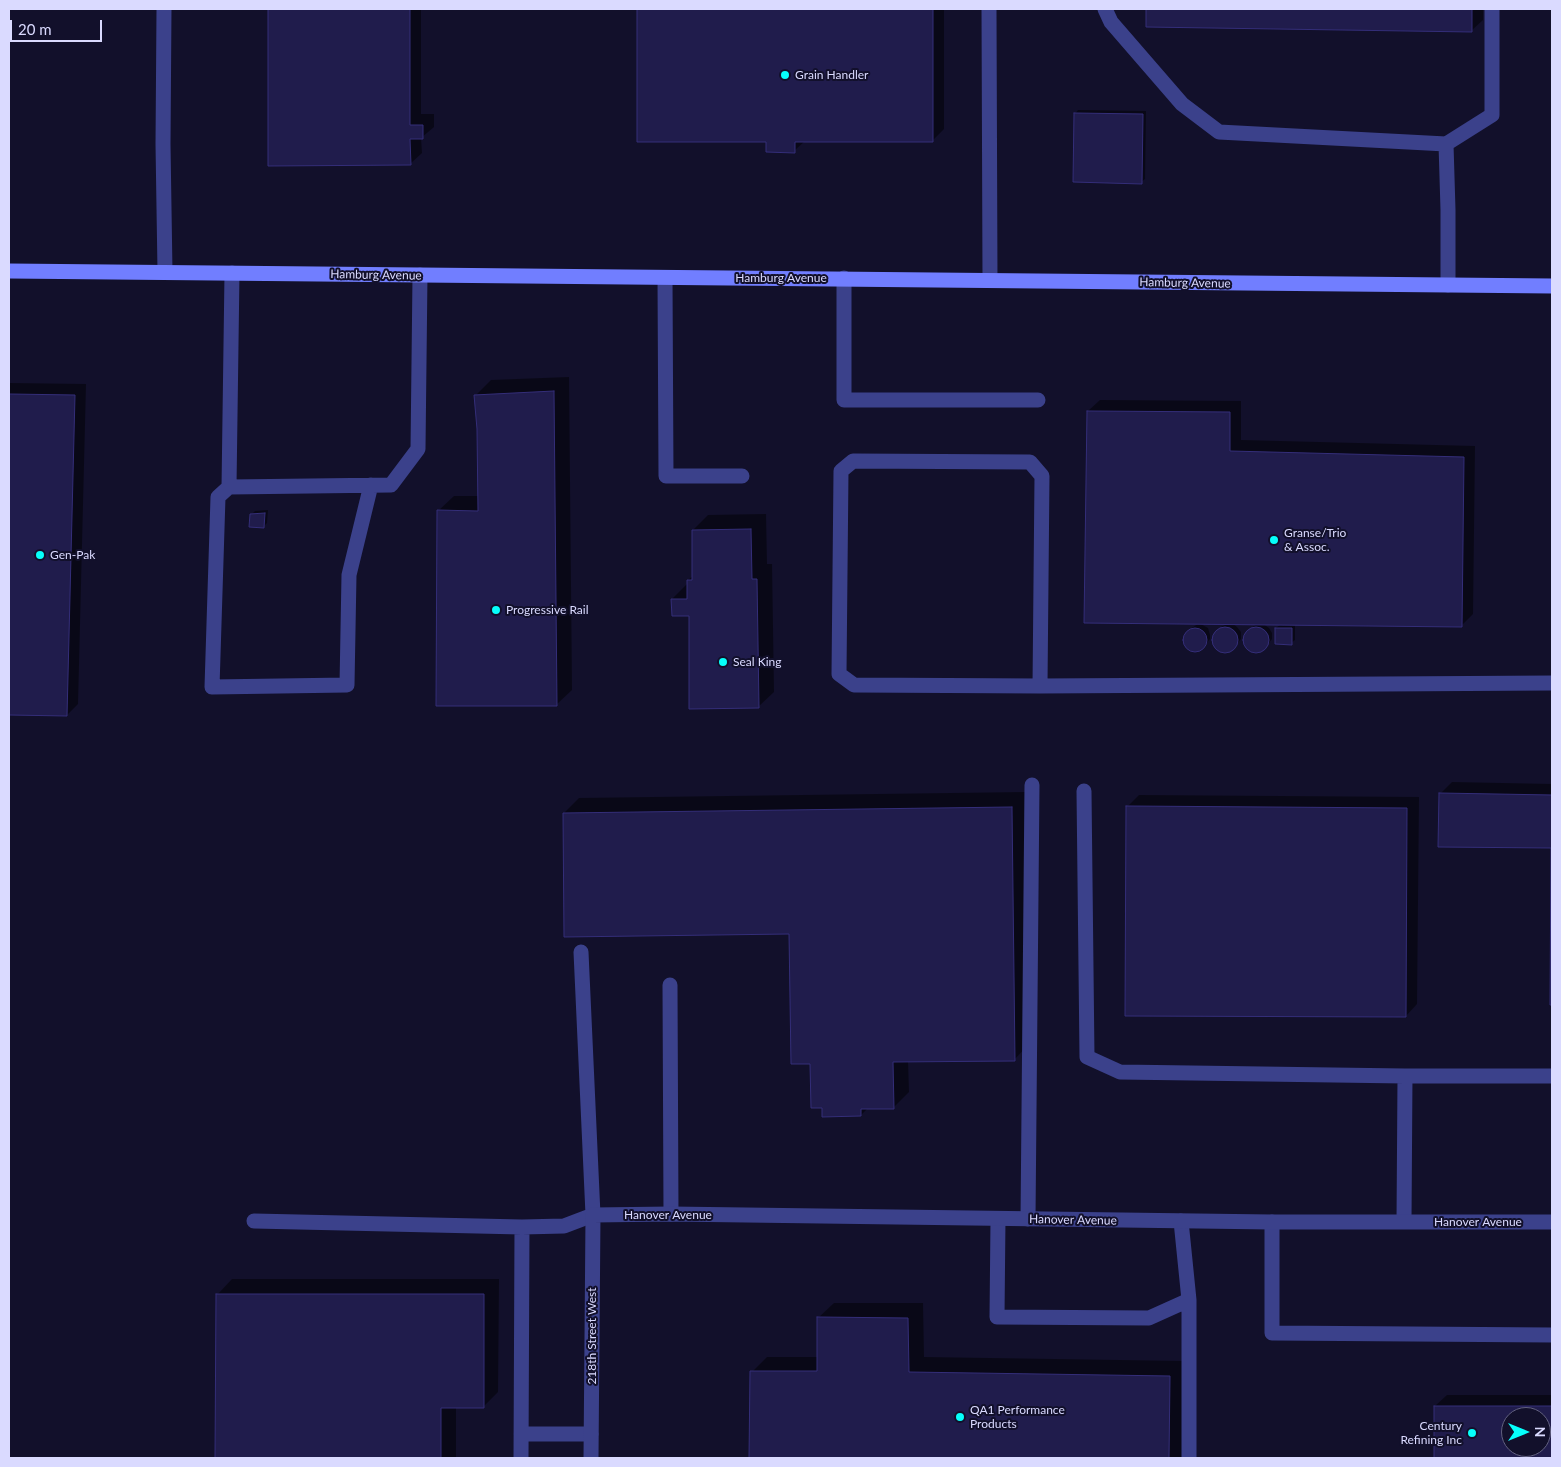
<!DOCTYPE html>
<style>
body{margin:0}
#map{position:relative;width:1561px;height:1467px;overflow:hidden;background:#12102b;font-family:Lato,sans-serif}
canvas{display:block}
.frame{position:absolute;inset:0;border:10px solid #dadaff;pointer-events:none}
.north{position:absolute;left:1501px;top:1407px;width:50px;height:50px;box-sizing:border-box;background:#12102b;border:1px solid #626180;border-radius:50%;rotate:90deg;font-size:14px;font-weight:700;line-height:20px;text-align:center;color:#dadaff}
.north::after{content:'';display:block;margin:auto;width:18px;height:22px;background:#06fffb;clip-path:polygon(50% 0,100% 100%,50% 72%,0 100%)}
.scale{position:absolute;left:10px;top:20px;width:92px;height:22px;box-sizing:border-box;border:2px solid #dadaff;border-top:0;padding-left:6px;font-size:15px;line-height:18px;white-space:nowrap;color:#dadaff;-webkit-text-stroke:4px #12102b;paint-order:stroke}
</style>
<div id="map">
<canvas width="1561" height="1467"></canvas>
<div class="frame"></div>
<div class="north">N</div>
<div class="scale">20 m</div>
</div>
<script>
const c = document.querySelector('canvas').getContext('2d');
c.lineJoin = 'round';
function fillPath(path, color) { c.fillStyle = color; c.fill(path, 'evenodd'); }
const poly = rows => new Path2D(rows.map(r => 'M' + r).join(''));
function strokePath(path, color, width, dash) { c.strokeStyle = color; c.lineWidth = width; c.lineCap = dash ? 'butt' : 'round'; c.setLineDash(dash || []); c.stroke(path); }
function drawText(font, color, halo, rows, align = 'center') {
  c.font = font + ' Lato,sans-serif'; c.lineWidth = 4; c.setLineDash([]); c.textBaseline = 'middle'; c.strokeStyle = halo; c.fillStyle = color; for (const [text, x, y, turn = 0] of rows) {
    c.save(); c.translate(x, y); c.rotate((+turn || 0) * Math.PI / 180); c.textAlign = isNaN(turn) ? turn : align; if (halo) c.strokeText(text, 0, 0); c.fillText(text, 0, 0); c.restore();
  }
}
fillPath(poly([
 [269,9,421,9,421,114,434,114,434,127,421,138,422,153,410,164,270,165],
 [638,9,944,9,944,129,933,140,805,141,794,151,768,140,638,141],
 [1148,9,1483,9,1483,20,1471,31,1148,26],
 [1078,110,1146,111,1145,179,1141,182,1075,114],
 [569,377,572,690,556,705,438,511,454,496,479,496,478,429,476,395,491,380],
 [9,383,86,384,78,704,67,715,9,714],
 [1100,400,1241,401,1241,440,1475,446,1473,614,1461,626,1295,624,1295,640,1291,643,1276,628,1281,624,1262,623,1269,628,1272,633,1272,639,1265,648,1256,652,1247,648,1246,637,1251,628,1259,623,1232,623,1237,627,1241,632,1241,639,1233,648,1228,651,1223,651,1217,648,1214,643,1214,636,1221,627,1229,623,1199,623,1208,628,1210,635,1210,639,1202,648,1196,651,1191,650,1184,644,1184,639,1186,632,1199,623,1088,411],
 [268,510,267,523,264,526,251,515,255,511],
 [766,514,767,564,772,564,774,692,758,707,690,615,672,599,688,583,688,580,693,576,693,530,708,515],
 [1452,782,1552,784,1552,847,1440,846,1440,794],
 [1026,792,1029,1044,1014,1060,908,1061,909,1092,893,1108,868,1108,861,1115,823,1106,812,1063,790,933,564,813,579,798],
 [1139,795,1419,797,1417,1004,1406,1016,1127,807],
 [1552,895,1552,1004,1551,1004],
 [232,1279,499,1279,498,1392,483,1407,456,1407,456,1458,216,1458,217,1295],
 [834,1303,923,1303,924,1357,1184,1361,1184,1458,750,1458,752,1372,767,1357,818,1357,818,1318],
 [1447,1395,1552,1395,1552,1458,1435,1458,1435,1406],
 [1511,1417,1541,1417,1541,1447,1511,1447]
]), '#0007');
const building = poly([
 [268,9,410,9,410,125,423,125,423,139,410,139,411,165,268,166,268,9],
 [637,9,933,9,933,142,795,142,795,153,766,152,766,142,637,142,637,9],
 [1146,9,1472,9,1472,32,1146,27,1146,9],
 [1074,113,1143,114,1142,184,1073,182,1074,113],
 [554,391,557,706,436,706,437,510,478,511,477,429,474,395,554,391],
 [9,394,75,395,67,716,9,715,9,394],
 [1087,411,1230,412,1230,451,1464,457,1462,627,1084,623,1087,411],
 [265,513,264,528,249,527,250,514,265,513],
 [751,529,752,579,757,579,759,708,689,709,689,616,672,616,671,599,687,599,687,580,692,580,692,530,751,529],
 '1212 640a13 13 0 1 1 26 0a13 13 0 1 1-26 0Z',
 '1243 640a13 13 0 1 1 26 0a13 13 0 1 1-26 0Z',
 '1183 640a12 12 0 1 1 24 0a12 12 0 1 1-24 0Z',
 [1275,628,1292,628,1292,645,1275,644,1275,628],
 [1439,793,1552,795,1552,1005,1550,1005,1551,848,1438,847,1439,793],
 [1126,806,1407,808,1406,1017,1125,1016,1126,806],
 [1012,807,1015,1061,893,1062,894,1109,861,1109,861,1116,822,1117,822,1108,811,1108,810,1064,791,1064,789,934,564,937,563,813,1012,807],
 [216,1294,484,1294,484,1408,441,1408,441,1458,215,1458,216,1294],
 [817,1317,908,1318,909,1372,1170,1376,1169,1458,749,1458,750,1371,817,1371,817,1317],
 [1434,1406,1552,1406,1552,1458,1434,1458,1434,1406],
 [1511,1417,1541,1417,1541,1447,1511,1447,1511,1417]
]);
fillPath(building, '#201c4c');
strokePath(building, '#342e79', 1);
strokePath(poly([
 [164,9,163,144,165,272],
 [989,9,990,280],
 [1105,9,1111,22,1182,104,1219,132,1446,144,1492,115,1492,9],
 [1446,144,1448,210,1448,285],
 [232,273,229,487,391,485,418,449,420,275],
 [665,278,666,476,742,476],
 [844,278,844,400,1038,400],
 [229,487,218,497,212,687,347,685,349,575,371,485],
 [1040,686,1042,476,1030,462,853,461,841,471,839,674,854,685,1040,686,1552,683],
 [1084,791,1087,1057,1120,1072,1405,1076,1552,1076],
 [670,985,671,1214],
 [998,1219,997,1317,1149,1318,1189,1300],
 [1028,1219,1032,785],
 [254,1221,522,1227,564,1226,593,1215,581,952],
 [1181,1221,1189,1300,1189,1458],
 [1404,1221,1405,1076],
 [1272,1222,1272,1333,1552,1335],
 [521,1434,591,1434],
 [521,1458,522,1227]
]), '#3b418b', 15);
strokePath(poly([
 [591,1458,593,1215,671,1214,1272,1222,1552,1222]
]), '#3b418b', 15);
strokePath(poly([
 [9,271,1552,286]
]), '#717eff', 15);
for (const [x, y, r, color] of [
 [785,75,5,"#06fffb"],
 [1274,540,5,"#06fffb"],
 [40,555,5,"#06fffb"],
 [496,610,5,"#06fffb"],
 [723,662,5,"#06fffb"],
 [960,1417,5,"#06fffb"],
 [1472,1433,5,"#06fffb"]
]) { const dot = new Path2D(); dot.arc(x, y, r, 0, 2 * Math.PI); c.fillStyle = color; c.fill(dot); strokePath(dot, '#12102b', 2); }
drawText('12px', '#dadaff', '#12102b', [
 ["Grain Handler",795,75],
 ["Granse/Trio",1284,533],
 ["& Assoc.",1284,547],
 ["Gen-Pak",50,555],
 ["Progressive Rail",506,610],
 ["Seal King",733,662],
 ["QA1 Performance",970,1410],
 ["Products",970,1424],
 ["Century",1462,1426,"right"],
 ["Refining Inc",1462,1440,"right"]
], 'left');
drawText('12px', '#dadaff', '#12102b', [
 ["Hamburg Avenue",376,275,1],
 ["Hamburg Avenue",781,278],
 ["Hamburg Avenue",1185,283,1],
 ["Hanover Avenue",668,1215],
 ["Hanover Avenue",1073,1220,1],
 ["Hanover Avenue",1478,1222],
 ["218th Street West",592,1336,-90]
]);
</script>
